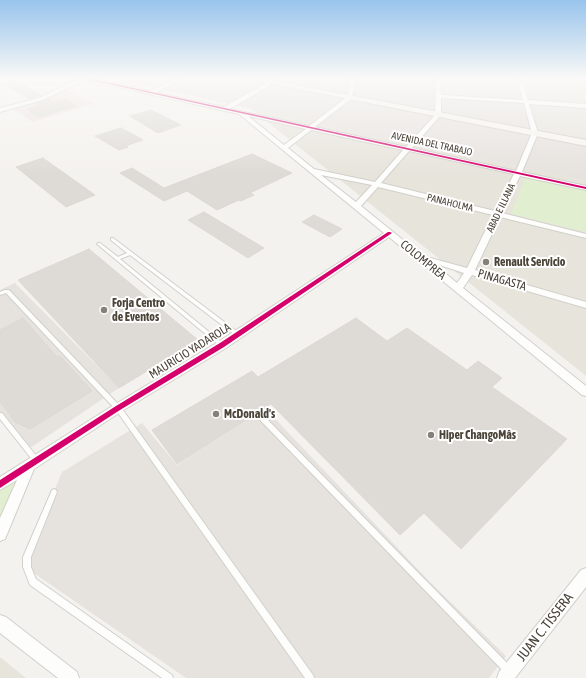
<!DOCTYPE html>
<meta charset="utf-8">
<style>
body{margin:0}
canvas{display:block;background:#f4f2ee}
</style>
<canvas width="586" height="678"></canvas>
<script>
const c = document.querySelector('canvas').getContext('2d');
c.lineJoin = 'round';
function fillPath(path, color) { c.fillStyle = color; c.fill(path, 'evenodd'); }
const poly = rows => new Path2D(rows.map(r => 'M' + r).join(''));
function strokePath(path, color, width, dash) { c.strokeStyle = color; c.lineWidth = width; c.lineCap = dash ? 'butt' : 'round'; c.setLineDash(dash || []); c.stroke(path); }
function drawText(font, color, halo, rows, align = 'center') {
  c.font = font + ' "Asap Condensed",sans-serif'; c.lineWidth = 4; c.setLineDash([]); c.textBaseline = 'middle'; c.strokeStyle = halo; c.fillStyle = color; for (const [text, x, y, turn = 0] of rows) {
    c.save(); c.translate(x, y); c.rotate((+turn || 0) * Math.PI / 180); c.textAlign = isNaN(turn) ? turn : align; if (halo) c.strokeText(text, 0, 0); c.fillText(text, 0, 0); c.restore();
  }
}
fillPath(poly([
 [431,79,586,79,586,137,542,129,431,93],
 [250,108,586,181,586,376],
 [0,657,26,678,0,678]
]), '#e7e4dc');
fillPath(poly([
 [114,79,431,79,431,93,532,99,542,129,586,137,586,181]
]), '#e6e2de');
fillPath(poly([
 [65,89,94,103,33,122,12,108]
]), '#eee3df');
fillPath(poly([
 [526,176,586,189,586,232,511,214],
 [30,464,0,534,0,484]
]), '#e1eecf');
fillPath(poly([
 [15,283,119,388,27,450,0,413,0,290],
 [265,408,430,582,506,656,489,678,186,678,25,567,35,537,62,472,142,423,177,465]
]), '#e6e3df');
const building = poly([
 [16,81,41,95,30,99,4,84,16,81],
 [48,99,53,102,64,99,76,106,38,117,27,109,41,105,37,103,48,99],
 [151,110,181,125,158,133,130,116,151,110],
 [121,128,143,140,125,146,128,147,119,150,95,136,121,128],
 [252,154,292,173,250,193,254,195,241,201,239,200,217,210,187,191,164,201,120,173,132,168,164,188,252,154],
 [43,158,95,195,66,207,16,167,43,158],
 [204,212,264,248,248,258,188,220,204,212],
 [314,215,342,229,330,237,302,222,314,215],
 [89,249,198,340,119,388,18,280,89,249],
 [23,318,57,357,60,356,92,391,30,429,15,422,0,402,0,330,23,318],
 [356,318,387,341,407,328,467,370,478,361,502,378,492,387,567,439,461,549,424,513,400,535,271,404,177,464,152,430,252,371,258,377,356,318]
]);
fillPath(building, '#dedbd6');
strokePath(building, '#dcd9d4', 1);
const service = poly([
 [111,238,113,238,239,333,239,335,235,335,130,255,120,259,225,345,224,346,220,346,97,244,98,243,100,243,118,257,127,253,111,240,111,238],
 [5,290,9,290,120,406,313,675,314,678,305,678,116,410,6,293,0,295,0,292,5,290],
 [0,413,2,413,38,458,39,460,38,462,36,463,34,462,0,419,0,413],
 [261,417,265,417,511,667,512,670,511,673,508,674,505,673,261,421,260,419,261,417],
 [54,489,56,490,57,492,31,557,31,567,36,579,172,675,173,678,162,678,30,585,23,567,23,557,52,490,54,489]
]);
const minor = poly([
 [78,79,95,79,150,91,175,79,182,79,156,93,224,107,268,82,270,79,275,79,272,84,230,109,309,126,347,97,352,79,357,79,351,99,315,127,406,147,435,115,436,79,440,79,441,95,523,100,517,79,522,79,528,100,586,104,586,108,529,104,538,133,522,172,586,186,586,190,520,176,502,213,586,234,586,238,500,217,475,270,586,302,586,308,472,275,463,288,586,386,586,396,582,395,389,237,226,348,122,411,34,469,5,539,0,541,0,518,17,480,0,490,0,477,114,405,218,342,384,233,239,114,85,80,43,100,0,112,0,108,39,98,78,79],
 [441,98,524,103,532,133,516,171,412,148,441,115,441,98],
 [248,116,306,129,284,145,248,116],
 [311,130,403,150,375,182,314,169,288,148,311,130],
 [409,151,514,174,495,211,381,183,409,151],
 [321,175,372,185,356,202,321,175],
 [378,187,493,215,467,268,423,256,361,206,378,187],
 [433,263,464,273,457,283,433,263],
 [536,79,586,81,586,83,538,80,536,79],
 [586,568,586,587,515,678,497,678,499,672,581,570,586,568],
 [0,615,6,617,77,672,79,678,58,678,0,633,0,615]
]);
const secondary = poly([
 [248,79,264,79,586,140,586,146,248,79]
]);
strokePath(service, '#d2d0cb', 2);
strokePath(minor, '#d2d0cb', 2);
strokePath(secondary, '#d3cfc5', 2);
fillPath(service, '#fdfdfc');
fillPath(minor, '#fdfdfc');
fillPath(secondary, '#f7f6f1');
fillPath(poly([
 [92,79,586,187,586,189,86,79,92,79],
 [388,232,390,232,392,233,224,347,120,410,0,488,0,480,116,406,220,343,388,232]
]), '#d6006c');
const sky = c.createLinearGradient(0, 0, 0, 174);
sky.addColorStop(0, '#98c4ec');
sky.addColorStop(0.45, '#faf9f7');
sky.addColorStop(1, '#faf9f700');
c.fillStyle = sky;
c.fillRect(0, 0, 586, 174);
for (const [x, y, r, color] of [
 [486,262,4,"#868178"],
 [104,310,4,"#868178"],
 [216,414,4,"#868178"],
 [431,435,4,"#868178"]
]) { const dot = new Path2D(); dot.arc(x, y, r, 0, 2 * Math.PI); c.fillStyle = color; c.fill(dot); strokePath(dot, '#fff', 1.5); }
drawText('10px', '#4b4439', '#fff', [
 ["AVENIDA DEL TRABAJO",432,144,12],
 ["PANAHOLMA",450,203,14],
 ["ABAD E ILLANA",501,208,-64]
]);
drawText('12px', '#4b4439', '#fff', [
 ["COLOMPREA",423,260,39],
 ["PINAGASTA",502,280,16],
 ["MAURICIO YADAROLA",190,351,-32]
]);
drawText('bold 12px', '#4b4439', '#fff', [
 ["Renault Servicio",494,262],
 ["Forja Centro",112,303],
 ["de Eventos",112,317],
 ["McDonald's",224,414],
 ["Hiper ChangoMâs",439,435]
], 'left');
drawText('14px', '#4b4439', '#fff', [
 ["JUAN C. TISSERA",545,627,-52]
]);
</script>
